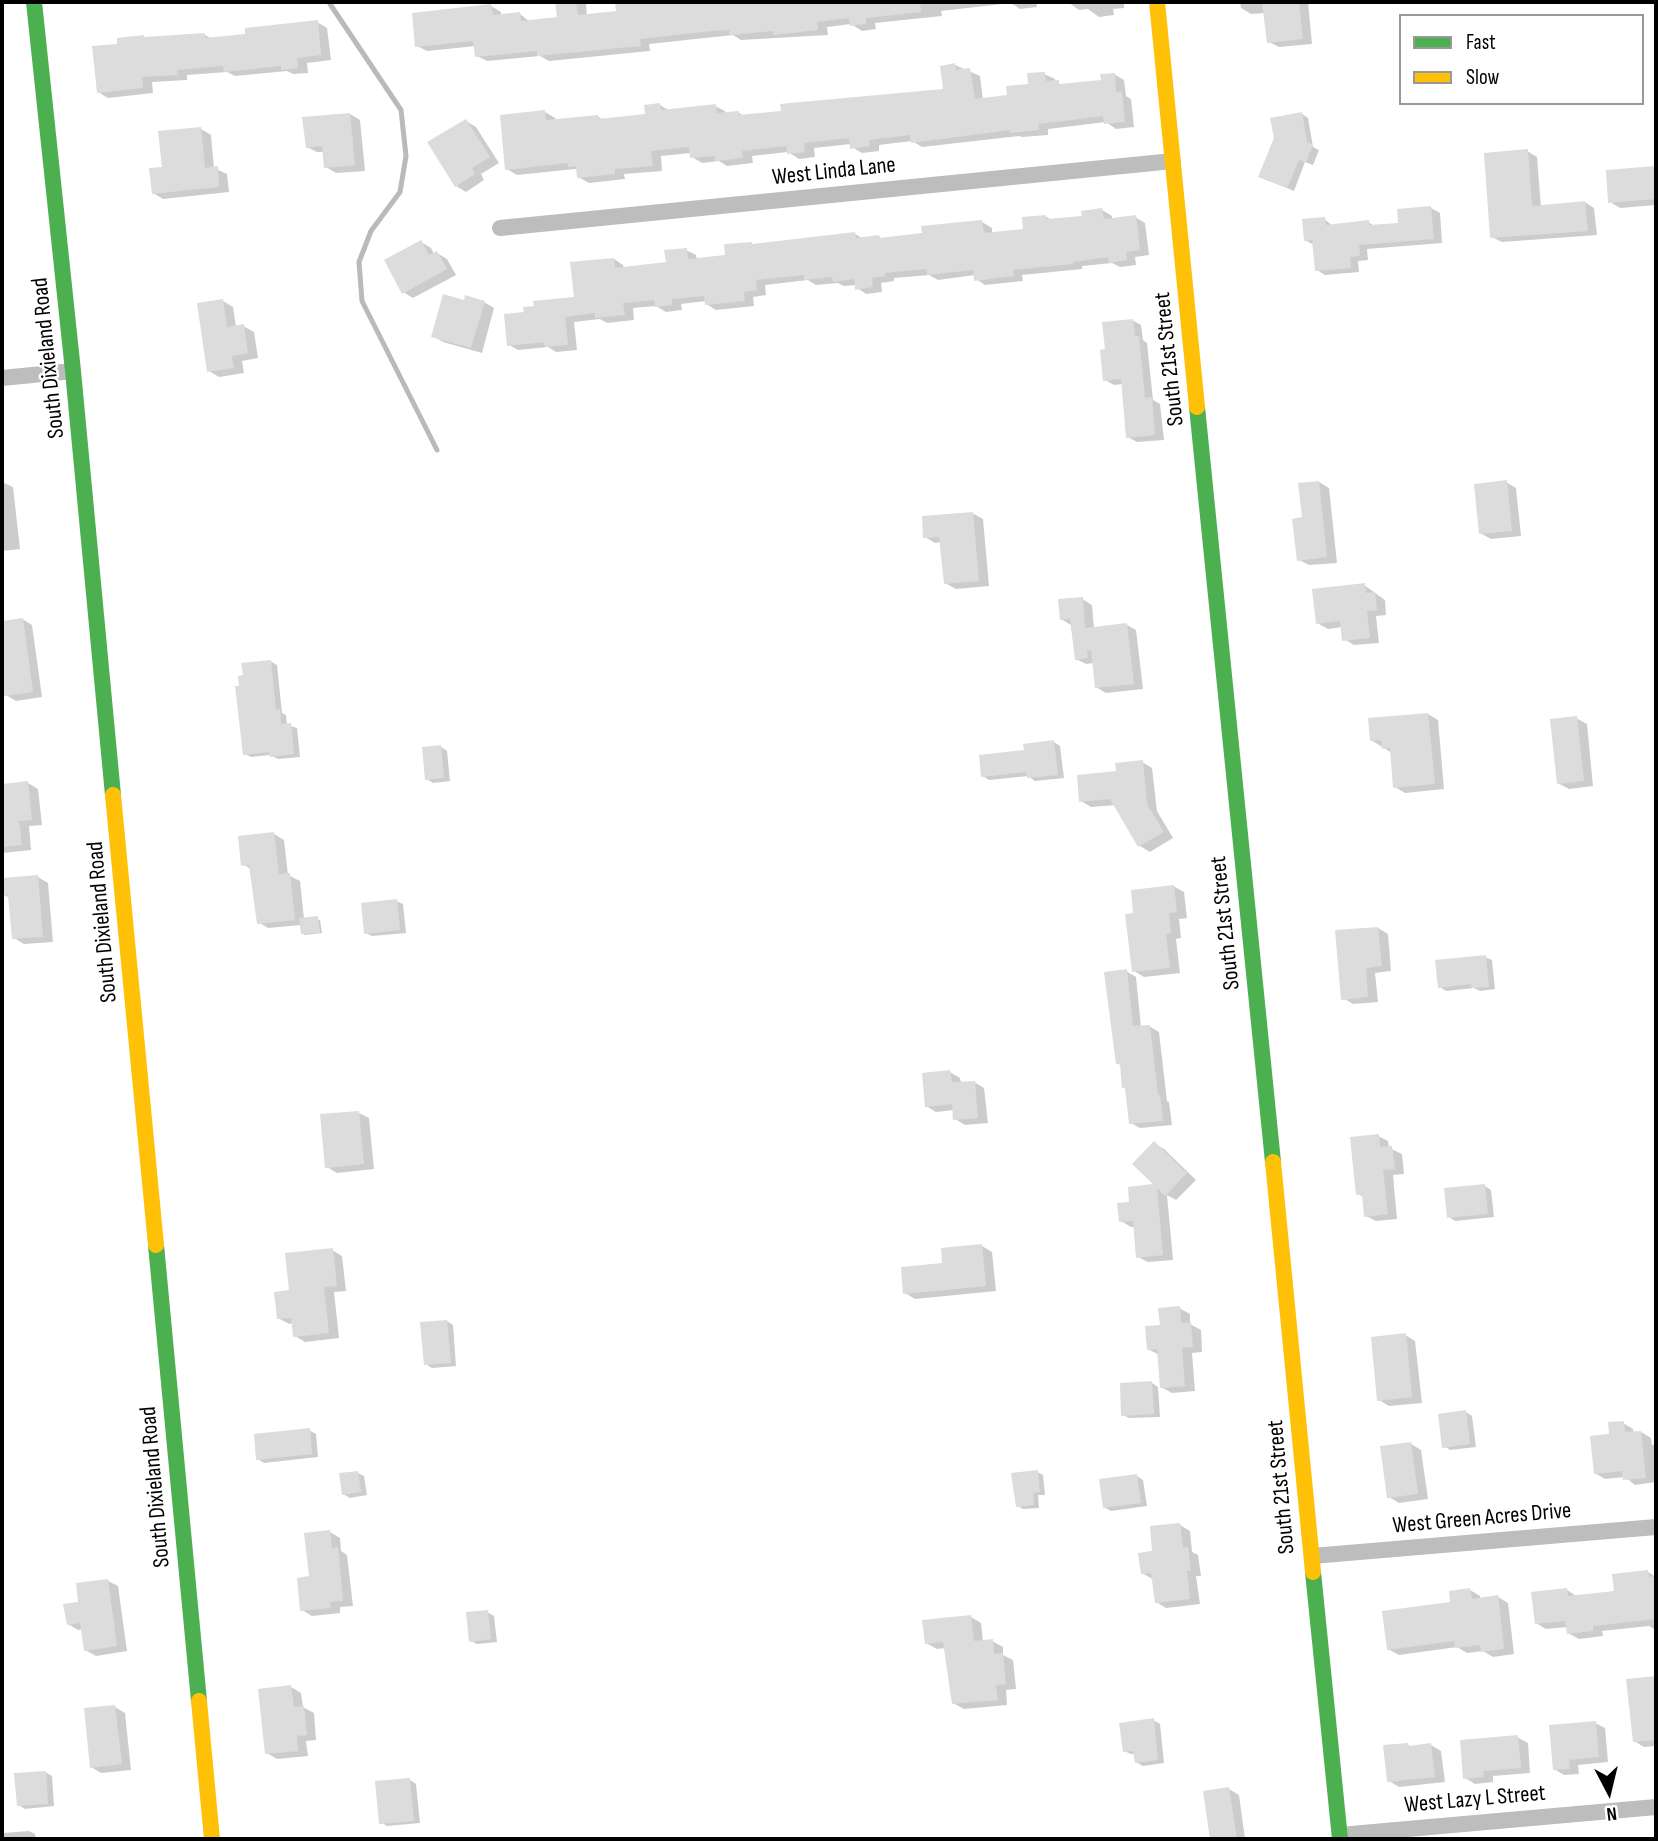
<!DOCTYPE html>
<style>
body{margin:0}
#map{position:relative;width:1658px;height:1841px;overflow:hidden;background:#fff;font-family:"Sofia Sans Condensed",sans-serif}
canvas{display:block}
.frame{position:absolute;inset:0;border:4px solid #000;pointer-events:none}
.legend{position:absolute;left:1399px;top:14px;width:245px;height:91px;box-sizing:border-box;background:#fff;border:2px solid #999;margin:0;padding:9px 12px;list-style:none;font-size:21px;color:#000}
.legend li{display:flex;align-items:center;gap:14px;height:35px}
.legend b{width:35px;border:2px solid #999}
.north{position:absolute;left:1574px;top:1757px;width:70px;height:70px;-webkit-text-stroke:5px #fff;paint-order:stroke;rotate:173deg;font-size:19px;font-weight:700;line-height:28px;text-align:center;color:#000}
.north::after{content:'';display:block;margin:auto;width:24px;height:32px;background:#000;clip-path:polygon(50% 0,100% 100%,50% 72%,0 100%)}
</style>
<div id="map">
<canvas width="1658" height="1841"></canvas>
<div class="frame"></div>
<ul class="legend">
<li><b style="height:9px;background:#4caf50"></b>Fast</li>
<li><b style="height:9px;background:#ffc107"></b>Slow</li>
</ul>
<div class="north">N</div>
</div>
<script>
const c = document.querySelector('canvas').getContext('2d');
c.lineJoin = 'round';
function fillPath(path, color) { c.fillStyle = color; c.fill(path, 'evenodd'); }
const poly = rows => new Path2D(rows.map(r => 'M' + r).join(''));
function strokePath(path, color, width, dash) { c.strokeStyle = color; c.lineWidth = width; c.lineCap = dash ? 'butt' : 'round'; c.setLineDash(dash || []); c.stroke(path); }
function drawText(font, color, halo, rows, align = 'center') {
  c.font = font + ' "Sofia Sans Condensed",sans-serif'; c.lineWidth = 5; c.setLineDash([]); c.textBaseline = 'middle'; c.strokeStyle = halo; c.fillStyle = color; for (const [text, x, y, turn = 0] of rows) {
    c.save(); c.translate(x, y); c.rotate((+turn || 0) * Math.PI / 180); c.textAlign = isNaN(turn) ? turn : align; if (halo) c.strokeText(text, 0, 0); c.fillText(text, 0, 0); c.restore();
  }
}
fillPath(poly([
 [557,2,582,2,586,4,587,16,618,13,617,2,1036,2,1037,7,1020,9,1011,3,941,11,942,16,875,23,876,29,862,31,851,24,827,27,828,35,741,40,733,35,649,44,650,51,549,61,540,56,487,61,477,56,476,46,427,51,417,46,491,6,501,12,501,16,520,14,530,22,559,18],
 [1068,2,1124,2,1124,8,1113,9,1114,15,1099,17,1088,9,1079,10],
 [1240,2,1308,2,1312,44,1279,47,1269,42,1265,13,1251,14,1241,8],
 [317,22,327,28,331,60,307,63,308,73,293,74,287,71,235,76,227,72,187,75,187,80,152,82,153,93,108,98,98,92,205,35,212,39,247,35],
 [955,65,980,76,983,100,1009,97,1030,85,1044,74,1055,79,1055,82,1064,86,1103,82,1114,74,1124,80,1126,96,1131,99,1134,127,1116,129,1106,122,1048,129,1048,135,1022,137,1019,136,922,147,912,141,879,145,879,151,862,153,852,147,851,144,814,148,815,157,799,159,788,152,752,156,753,163,727,166,719,161,702,163,692,157,691,153,661,156,662,171,624,174,625,179,589,183,578,177,578,170,575,169,517,175,507,169,545,112,555,118,555,121,597,116,603,120,647,116,660,105,670,111,715,106,725,111,726,114,739,113,744,116,945,91],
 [350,114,360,120,365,171,336,173,326,167,324,152,317,152,307,147],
 [1302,114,1308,118,1313,147,1319,150,1313,165,1305,162,1294,191,1267,180],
 [466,121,476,127,499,163,481,174,484,180,466,192,456,186],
 [201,129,211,135,214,168,227,174,229,192,163,199,153,193,164,168],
 [1527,151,1537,157,1541,207,1585,202,1594,208,1597,235,1502,242,1492,237],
 [1656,168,1656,205,1620,208,1610,202,1608,172],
 [1431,208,1440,213,1442,243,1367,249,1368,260,1358,261,1359,272,1325,275,1317,270,1314,245,1305,240,1324,219,1333,226,1368,222,1376,227,1399,225],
 [1102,210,1112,216,1112,220,1135,217,1145,223,1149,255,1135,257,1136,265,1120,267,1112,263,1082,266,1082,269,1022,275,1023,281,985,285,976,279,975,275,938,280,929,275,894,278,894,281,881,283,882,292,866,294,857,288,856,285,844,286,838,283,816,285,808,280,765,285,766,295,753,297,754,306,716,310,706,304,706,301,681,304,682,310,666,312,656,306,633,308,634,320,607,323,600,319,574,322,577,350,556,352,548,347,518,350,509,345,526,313,576,299,614,259,623,265,624,268,668,264,686,250,696,255,697,260,727,257,751,243,755,246,855,234,864,239,879,237,884,239,924,235,982,222,992,228,992,234,1025,230,1045,216,1052,220,1083,217],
 [421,242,431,248,434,254,437,253,447,259,456,275,413,298,403,292],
 [223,301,233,307,236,327,243,326,254,332,258,358,242,361,244,373,219,377,209,371],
 [465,302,484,302,494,308,482,353,443,342,433,336],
 [1132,320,1141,325,1143,340,1147,343,1153,400,1160,404,1164,440,1137,442,1128,437,1123,384,1114,385,1105,380,1107,351],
 [2,482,13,487,20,549,2,551],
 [1319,482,1329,488,1337,563,1309,565,1299,560],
 [1506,482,1516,488,1521,536,1491,539,1480,533],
 [972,513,983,519,989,586,956,589,945,583,942,542,935,543,925,537],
 [1364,585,1385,600,1386,615,1376,616,1379,643,1354,645,1344,639,1342,627,1328,629,1317,623],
 [1082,599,1092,605,1094,629,1127,625,1136,630,1143,689,1106,693,1096,687,1094,663,1086,664,1076,659,1071,625,1061,619],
 [22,619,32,625,42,697,16,701,6,695,2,666,2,623],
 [270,661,277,665,282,713,286,715,287,725,297,728,300,757,278,759,270,755,251,757,245,754],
 [1428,714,1438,720,1444,789,1405,793,1395,787,1392,753,1371,740],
 [1576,718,1587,724,1593,786,1569,789,1558,783],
 [1054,742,1060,746,1064,778,1035,781,1028,776,989,780,983,776,1026,752],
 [441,747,447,751,450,781,433,783,427,779],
 [1142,762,1152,768,1157,811,1173,838,1150,852,1140,846,1116,805,1091,807,1081,801,1117,772],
 [28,783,38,789,42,825,29,826,31,850,2,853,2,786],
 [274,834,284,840,288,875,300,881,304,919,320,920,322,933,305,935,302,933,301,925,268,928,258,922,252,870,243,864],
 [38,877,48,883,53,942,24,944,14,938,10,898,4,895],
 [1173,886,1184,892,1187,918,1179,919,1181,938,1176,939,1180,973,1144,977,1134,971,1135,914],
 [396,901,403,904,406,933,372,936,366,933],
 [1378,928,1388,934,1391,971,1375,973,1378,1002,1353,1004,1343,998],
 [1485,957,1492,960,1495,989,1480,991,1474,988,1446,991,1440,987],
 [1126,971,1136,977,1141,1027,1149,1026,1159,1032,1167,1101,1169,1102,1172,1125,1140,1128,1131,1123,1122,1066,1117,1063],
 [950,1072,960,1078,961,1083,974,1082,984,1088,988,1123,965,1125,955,1119,954,1110,936,1112,926,1106],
 [359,1113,369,1118,374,1169,337,1173,327,1167],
 [1378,1136,1388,1141,1389,1148,1402,1154,1404,1174,1393,1175,1397,1219,1376,1221,1366,1216,1364,1197,1358,1194],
 [1154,1143,1164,1149,1196,1180,1176,1200,1167,1195,1173,1260,1148,1262,1138,1257,1135,1227,1131,1227,1121,1221,1131,1203,1157,1186],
 [1485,1186,1491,1190,1494,1217,1455,1221,1449,1217],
 [982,1246,992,1252,996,1291,915,1299,905,1293,944,1264],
 [332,1250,342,1256,346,1291,334,1292,339,1338,305,1342,295,1336,293,1323,289,1324,278,1318,291,1292],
 [1179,1308,1190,1314,1190,1324,1201,1330,1202,1352,1192,1353,1195,1391,1172,1393,1161,1387,1159,1355,1148,1349],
 [447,1321,453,1325,456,1366,432,1368,426,1364],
 [1405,1335,1415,1341,1422,1403,1389,1406,1379,1400],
 [1152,1383,1158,1387,1160,1417,1129,1418,1123,1415],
 [1466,1412,1472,1416,1476,1447,1450,1450,1444,1446],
 [1623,1423,1633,1429,1634,1433,1641,1432,1651,1438,1652,1445,1656,1444,1656,1482,1635,1485,1625,1477,1605,1479,1595,1473,1611,1435],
 [309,1430,316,1434,318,1457,264,1463,258,1459],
 [1411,1444,1421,1450,1428,1499,1399,1503,1389,1497],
 [1037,1472,1043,1475,1045,1495,1038,1495,1039,1508,1023,1509,1018,1506],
 [358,1473,364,1476,367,1495,350,1498,343,1494],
 [1137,1476,1143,1480,1147,1506,1111,1511,1104,1507],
 [1180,1525,1190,1531,1192,1552,1198,1555,1201,1576,1196,1576,1200,1604,1166,1608,1156,1602,1154,1580,1142,1573,1154,1552],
 [330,1532,340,1538,341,1551,347,1555,353,1606,340,1607,340,1613,312,1616,302,1610,310,1578],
 [1648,1572,1656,1577,1656,1630,1649,1626,1602,1631,1603,1636,1579,1639,1568,1633,1568,1627,1546,1629,1536,1623,1567,1590,1578,1597,1615,1593],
 [108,1581,118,1586,127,1651,96,1656,85,1650,83,1629,78,1630,68,1624,80,1603],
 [1470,1590,1480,1596,1481,1599,1498,1597,1508,1603,1514,1654,1493,1657,1483,1651,1467,1653,1457,1647,1399,1655,1388,1649],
 [487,1612,494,1616,497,1642,477,1644,471,1641],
 [971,1617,981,1623,983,1642,992,1641,1003,1647,1003,1655,1013,1660,1016,1689,1006,1690,1007,1705,964,1709,953,1703,946,1648,937,1649,926,1643],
 [1656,1677,1656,1746,1644,1747,1634,1741,1628,1680],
 [291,1687,301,1693,303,1707,314,1713,316,1740,306,1741,308,1756,277,1759,267,1753],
 [115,1707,125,1713,131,1770,101,1773,91,1767],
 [1153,1720,1160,1724,1164,1763,1143,1766,1136,1762,1135,1754,1131,1754,1124,1751],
 [1595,1723,1605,1728,1608,1762,1578,1765,1579,1774,1564,1775,1554,1769],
 [1517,1737,1528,1743,1530,1773,1493,1776,1493,1782,1475,1784,1465,1778],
 [1431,1745,1441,1751,1445,1782,1399,1787,1389,1781,1385,1747],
 [45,1772,52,1776,54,1806,25,1809,19,1805],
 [410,1780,416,1784,420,1823,387,1826,381,1822],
 [1229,1789,1239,1795,1245,1839,1211,1839,1205,1792],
 [29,1831,35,1834,36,1839,4,1839,4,1833]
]), '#0003');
strokePath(poly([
 [330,4,401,110,406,156,400,192,371,231,359,262,362,301,437,450]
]), '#bababa', 5);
fillPath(poly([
 [555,2,576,2,578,15,616,11,615,2,920,2,921,12,866,18,866,24,850,26,849,18,817,22,818,30,773,35,773,31,729,35,729,30,712,31,640,39,641,46,537,56,537,51,475,57,473,41,415,47,412,13,491,4,493,15,520,12,521,21,557,17],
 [1262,2,1299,2,1303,39,1267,43],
 [318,20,321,55,297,58,298,68,281,70,281,66,224,72,223,66,177,70,178,75,142,77,143,88,97,93,92,46,117,44,117,38,144,35,144,37,205,33,205,38,245,34,245,28],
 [955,63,956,70,970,68,975,99,1007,95,1006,86,1028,84,1027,73,1045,72,1046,81,1059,80,1059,84,1101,80,1100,74,1115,73,1116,92,1122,91,1125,122,1104,124,1103,116,1038,124,1039,130,1010,133,1010,130,911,143,910,135,869,140,870,146,850,149,849,138,804,143,805,152,787,154,786,146,742,151,743,158,715,161,715,156,690,158,689,147,651,151,653,166,615,169,615,174,577,178,576,166,568,167,568,163,505,170,500,115,545,110,546,120,598,115,598,119,645,114,644,105,660,103,661,110,716,104,717,113,739,111,739,115,781,111,780,104,943,89,940,66],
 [1302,112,1307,142,1313,145,1306,162,1299,160,1287,188,1258,177,1274,138,1270,118],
 [350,113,355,165,324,168,322,146,306,148,302,117],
 [466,119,490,157,472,168,475,174,455,187,427,142],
 [201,127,205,168,218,166,219,187,152,194,149,168,162,167,158,131],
 [1528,149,1532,206,1585,201,1588,231,1490,238,1484,153],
 [1656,166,1656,199,1608,203,1606,170],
 [1431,206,1434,239,1359,245,1360,256,1350,257,1351,268,1315,271,1312,240,1304,241,1302,219,1325,217,1326,225,1369,220,1369,225,1398,223,1397,209],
 [1102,208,1104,219,1136,215,1140,250,1126,252,1127,260,1109,263,1108,257,1073,262,1073,264,1013,270,1014,276,974,281,973,270,927,275,926,269,885,273,885,276,872,278,873,287,855,290,854,279,833,282,832,277,804,280,804,275,756,280,757,290,744,292,745,301,705,305,704,296,672,299,672,305,655,307,654,300,623,303,625,315,595,318,595,313,565,317,568,345,545,347,544,342,507,346,504,314,524,312,523,307,534,306,533,301,574,297,570,262,614,258,615,268,666,262,664,250,687,248,688,259,725,255,724,244,752,242,752,244,855,232,856,238,879,235,880,238,922,233,921,226,982,220,984,233,1023,229,1022,217,1046,215,1046,219,1082,216,1081,211],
 [421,240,429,255,437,251,447,269,402,294,384,260],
 [443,294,464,300,465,295,485,301,471,348,431,337],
 [223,299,227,327,244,324,248,353,232,356,234,368,207,372,197,303],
 [1133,319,1135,336,1139,336,1145,398,1152,397,1155,435,1126,438,1121,379,1103,381,1100,350,1105,349,1102,322],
 [1507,480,1512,531,1479,534,1474,484],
 [1319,481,1327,557,1297,561,1292,519,1302,517,1298,483],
 [973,512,979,581,944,584,939,537,923,538,922,516],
 [1365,583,1366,593,1375,592,1377,610,1367,611,1370,638,1342,641,1340,621,1316,624,1312,589],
 [1083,597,1085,628,1127,623,1134,684,1095,688,1091,650,1087,651,1088,658,1075,660,1070,619,1060,620,1058,599],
 [23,618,33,692,4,696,2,679,2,621],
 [271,660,276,710,280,709,281,724,291,723,294,754,270,757,269,752,243,755,235,686,239,686,238,676,243,675,241,663],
 [1428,713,1435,784,1393,788,1390,748,1382,749,1381,740,1370,741,1368,718],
 [1577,716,1584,781,1557,784,1550,719],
 [1054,740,1058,775,1027,778,1026,772,981,777,979,755,1024,750,1023,744],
 [441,745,444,778,425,780,422,747],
 [1143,760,1147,804,1164,832,1138,847,1110,799,1079,802,1077,775,1116,771,1115,763],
 [28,781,32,820,19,821,22,845,2,847,2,784],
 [274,832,279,874,290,873,295,920,257,924,249,865,241,866,238,836],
 [38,875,43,937,12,939,8,895,2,896,2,878],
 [1174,885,1177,912,1169,913,1171,933,1166,934,1170,968,1132,972,1125,914,1133,913,1131,890],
 [397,899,400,930,364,934,361,903],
 [318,916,320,933,301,934,299,918],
 [1378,927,1382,966,1366,968,1368,997,1341,1000,1335,930],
 [1486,955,1489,987,1472,988,1471,984,1438,988,1435,960],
 [1127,969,1133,1026,1150,1025,1158,1095,1160,1095,1163,1121,1129,1124,1125,1088,1122,1088,1120,1064,1116,1064,1104,972],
 [950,1070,952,1082,975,1081,978,1118,953,1120,952,1104,925,1107,922,1073],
 [359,1111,364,1164,325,1168,320,1114],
 [1379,1134,1380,1147,1392,1146,1395,1169,1383,1170,1388,1214,1364,1217,1362,1194,1356,1195,1350,1137],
 [1154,1141,1187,1173,1165,1196,1157,1188,1163,1255,1136,1258,1133,1221,1119,1222,1117,1203,1129,1202,1128,1187,1153,1184,1132,1164],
 [1485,1184,1488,1214,1447,1218,1444,1188],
 [982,1244,986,1286,903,1294,901,1267,942,1263,941,1248],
 [333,1248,337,1286,324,1287,329,1333,293,1337,291,1318,277,1319,274,1292,289,1290,285,1253],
 [1180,1306,1181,1323,1191,1322,1193,1347,1182,1348,1185,1386,1160,1388,1157,1349,1147,1350,1145,1326,1160,1325,1158,1308],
 [447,1320,451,1363,424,1365,420,1322],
 [1406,1333,1412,1397,1377,1401,1371,1337],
 [1152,1381,1154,1414,1121,1416,1120,1383],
 [1466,1410,1470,1444,1442,1448,1438,1414],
 [1624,1421,1625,1432,1641,1431,1646,1478,1623,1480,1622,1471,1594,1474,1590,1436,1609,1434,1608,1422],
 [310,1428,312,1454,256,1460,254,1434],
 [1411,1442,1418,1494,1387,1498,1380,1446],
 [1038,1470,1040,1492,1033,1493,1034,1505,1016,1507,1011,1473],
 [358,1471,361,1492,342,1495,339,1473],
 [1137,1474,1141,1503,1103,1508,1099,1479],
 [1180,1523,1183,1548,1188,1547,1191,1571,1187,1571,1190,1599,1155,1603,1151,1573,1141,1574,1138,1553,1152,1551,1150,1526],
 [330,1530,332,1548,338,1547,343,1601,330,1602,331,1608,300,1611,297,1578,309,1576,304,1533],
 [1648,1570,1649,1577,1656,1576,1656,1619,1593,1626,1593,1631,1567,1634,1565,1621,1535,1624,1531,1592,1567,1588,1568,1596,1614,1591,1612,1574],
 [108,1579,117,1646,84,1651,80,1623,67,1625,63,1604,78,1602,76,1583],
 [1470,1588,1472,1599,1498,1595,1504,1649,1481,1652,1480,1645,1455,1648,1454,1641,1387,1650,1382,1611,1450,1602,1449,1591],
 [488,1610,491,1639,469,1642,466,1612],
 [971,1615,974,1641,993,1639,994,1654,1003,1653,1006,1684,996,1685,998,1700,952,1704,943,1642,925,1644,922,1620],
 [1656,1676,1656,1740,1633,1742,1626,1679],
 [291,1685,294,1707,304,1706,307,1735,297,1736,298,1751,265,1754,258,1689],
 [115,1705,122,1764,90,1768,84,1708],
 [1154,1718,1158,1760,1135,1763,1133,1751,1123,1752,1119,1723],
 [1596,1721,1599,1757,1569,1760,1570,1769,1553,1770,1549,1725],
 [1518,1735,1521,1768,1483,1771,1484,1777,1463,1779,1460,1740],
 [1408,1743,1409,1746,1431,1743,1435,1777,1387,1782,1383,1745],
 [46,1771,48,1804,17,1806,14,1773],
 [410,1778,414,1821,379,1824,375,1781],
 [1229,1787,1237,1839,1210,1839,1203,1791]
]), '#dcdcdc');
strokePath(poly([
 [500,228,1173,161],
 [2,378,73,371],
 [1312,1556,1656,1527],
 [1340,1835,1656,1807]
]), '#bdbdbd', 16);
strokePath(poly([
 [34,2,73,371,113,795],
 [1197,407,1273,1162],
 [156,1245,199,1701],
 [1313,1572,1340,1839]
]), '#4caf50', 16);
strokePath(poly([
 [1157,2,1197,407],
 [113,795,156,1245],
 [1273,1162,1313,1572],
 [199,1701,212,1839]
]), '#ffc107', 16);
drawText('23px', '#000', '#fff', [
 ["West Linda Lane",834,172,-6],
 ["South Dixieland Road",49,358,-96],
 ["South 21st Street",1170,359,-96],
 ["South Dixieland Road",103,922,-95],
 ["South 21st Street",1226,923,-96],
 ["South Dixieland Road",156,1487,-95],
 ["South 21st Street",1282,1487,-95],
 ["West Green Acres Drive",1482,1519,-5],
 ["West Lazy L Street",1475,1800,-5]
]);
</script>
